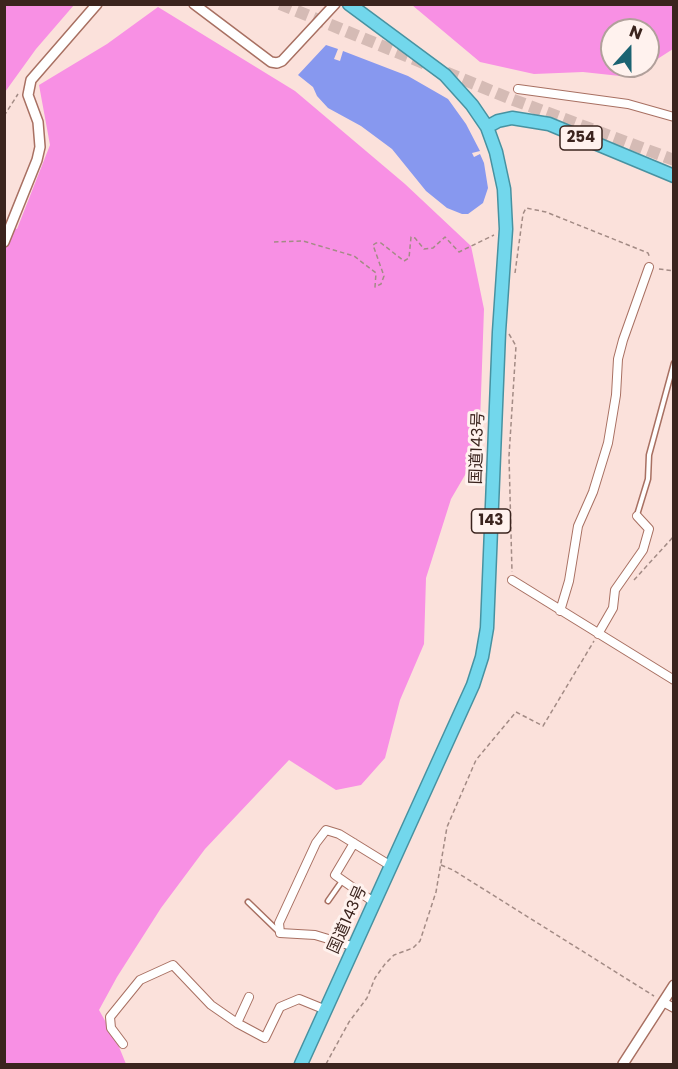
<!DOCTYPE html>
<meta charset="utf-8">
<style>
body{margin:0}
#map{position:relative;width:678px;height:1069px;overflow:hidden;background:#fbe1db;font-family:Poppins,sans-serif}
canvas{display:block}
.frame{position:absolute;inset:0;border:6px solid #3b241e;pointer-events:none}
.north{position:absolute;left:600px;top:18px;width:60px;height:60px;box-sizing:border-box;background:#fff2ee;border:2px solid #b1a09b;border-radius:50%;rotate:21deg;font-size:16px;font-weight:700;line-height:24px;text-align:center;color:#3b241e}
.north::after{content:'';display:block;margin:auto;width:21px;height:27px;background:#1b6372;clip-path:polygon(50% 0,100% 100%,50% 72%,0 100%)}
</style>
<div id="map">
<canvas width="678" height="1069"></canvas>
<div class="frame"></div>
<div class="north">N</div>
</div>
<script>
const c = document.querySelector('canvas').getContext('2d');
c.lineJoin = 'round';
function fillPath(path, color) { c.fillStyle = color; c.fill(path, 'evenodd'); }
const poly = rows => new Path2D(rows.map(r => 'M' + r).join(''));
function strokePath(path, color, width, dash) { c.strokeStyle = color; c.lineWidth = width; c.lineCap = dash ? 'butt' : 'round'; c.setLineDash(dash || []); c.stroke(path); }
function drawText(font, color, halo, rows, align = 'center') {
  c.font = font + ' Poppins,"Noto Sans JP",sans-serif'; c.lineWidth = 6; c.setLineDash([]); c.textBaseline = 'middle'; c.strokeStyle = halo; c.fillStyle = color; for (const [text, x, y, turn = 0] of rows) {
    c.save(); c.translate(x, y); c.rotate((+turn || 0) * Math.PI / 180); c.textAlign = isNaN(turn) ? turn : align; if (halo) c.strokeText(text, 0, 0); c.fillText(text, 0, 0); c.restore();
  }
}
fillPath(poly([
 [5,4,74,5,36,49,5,92],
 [412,5,673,5,673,49,648,65,648,30,612,30,612,66,646,66,620,76,583,72,534,74,480,62],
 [158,7,295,91,405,184,471,246,484,309,479,451,451,499,426,578,424,644,400,700,385,758,361,785,336,790,289,760,205,849,161,908,117,977,99,1010,117,1042,126,1064,5,1064,4,223,17,229,50,145,39,85,107,44]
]), '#f890e4');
fillPath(poly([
 [326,45,338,49,334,59,340,61,343,51,408,76,448,99,466,124,480,151,472,153,474,157,480,154,484,163,488,188,483,203,468,214,462,214,447,208,426,191,392,149,361,126,328,108,317,96,313,87,298,75]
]), '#8798ef');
strokePath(poly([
 [280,4,511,99,674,160]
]), '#d5bbb5', 12, [12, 6]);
const service = poly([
 [637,515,648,479,649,455,674,363],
 [328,901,342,881],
 [248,902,278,931]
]);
const minor = poly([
 [518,89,628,104,674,117],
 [512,580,674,680],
 [560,611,569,581,578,526,593,492,608,443,616,395,618,359,623,340,649,267],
 [598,634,613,608,615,590,643,550,649,529,637,516],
 [354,843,335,875,375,903],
 [355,947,315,935,280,933,279,923,316,843,326,830,339,834,391,866],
 [663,1002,674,1008],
 [237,1023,249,997],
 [123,1044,111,1028,110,1017,140,980,173,965,211,1005,237,1023,265,1038,280,1007,299,999,326,1010]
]);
const tertiary = poly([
 [194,4,271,62,277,63,282,61,335,4],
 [4,242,37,160,40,147,38,122,28,95,31,80,97,4],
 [623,1064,674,985]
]);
const trunk = poly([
 [487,127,498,121,512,118,549,124,674,176],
 [301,1064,473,685,482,657,487,628,499,332,506,229,504,189,496,152,487,127,472,105,445,75,349,4]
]);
strokePath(service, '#a87062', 7);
strokePath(minor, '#a87062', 10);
strokePath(tertiary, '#a87062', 12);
strokePath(trunk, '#4792a1', 15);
strokePath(poly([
 [46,4,51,4],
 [4,116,18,94],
 [274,242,303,241,354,256,376,273,375,287,381,284,384,276,373,245,376,243,381,243,404,261,409,258,411,237,415,238,424,249,433,248,445,237,459,252,494,235],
 [659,269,674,271],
 [515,273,523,214,526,208,546,212,648,253,650,258],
 [509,334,516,346,509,456,512,572],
 [634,580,674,536],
 [441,865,453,870,654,996],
 [326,1064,349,1022,367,998,375,978,385,964,394,955,413,948,420,941,436,892,447,827,476,760,516,712,543,726,594,641]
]), '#a38b85', 1.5, [4.5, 3]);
strokePath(service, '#fff', 4);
strokePath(minor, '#fff', 8);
strokePath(tertiary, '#fff', 9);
strokePath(trunk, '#72d7ec', 12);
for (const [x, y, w] of [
 [581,138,42],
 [491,521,39]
]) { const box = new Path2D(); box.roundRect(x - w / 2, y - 12, w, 24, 4.5); c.fillStyle = '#fff2ee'; c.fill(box); strokePath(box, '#3b241e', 1.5); }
drawText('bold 15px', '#3b241e', null, [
 ["254",581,138],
 ["143",491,521]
]);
drawText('16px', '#3b241e', '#fff2ee', [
 ["国道143号",478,448,-88],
 ["国道143号",348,920,-66]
]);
</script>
